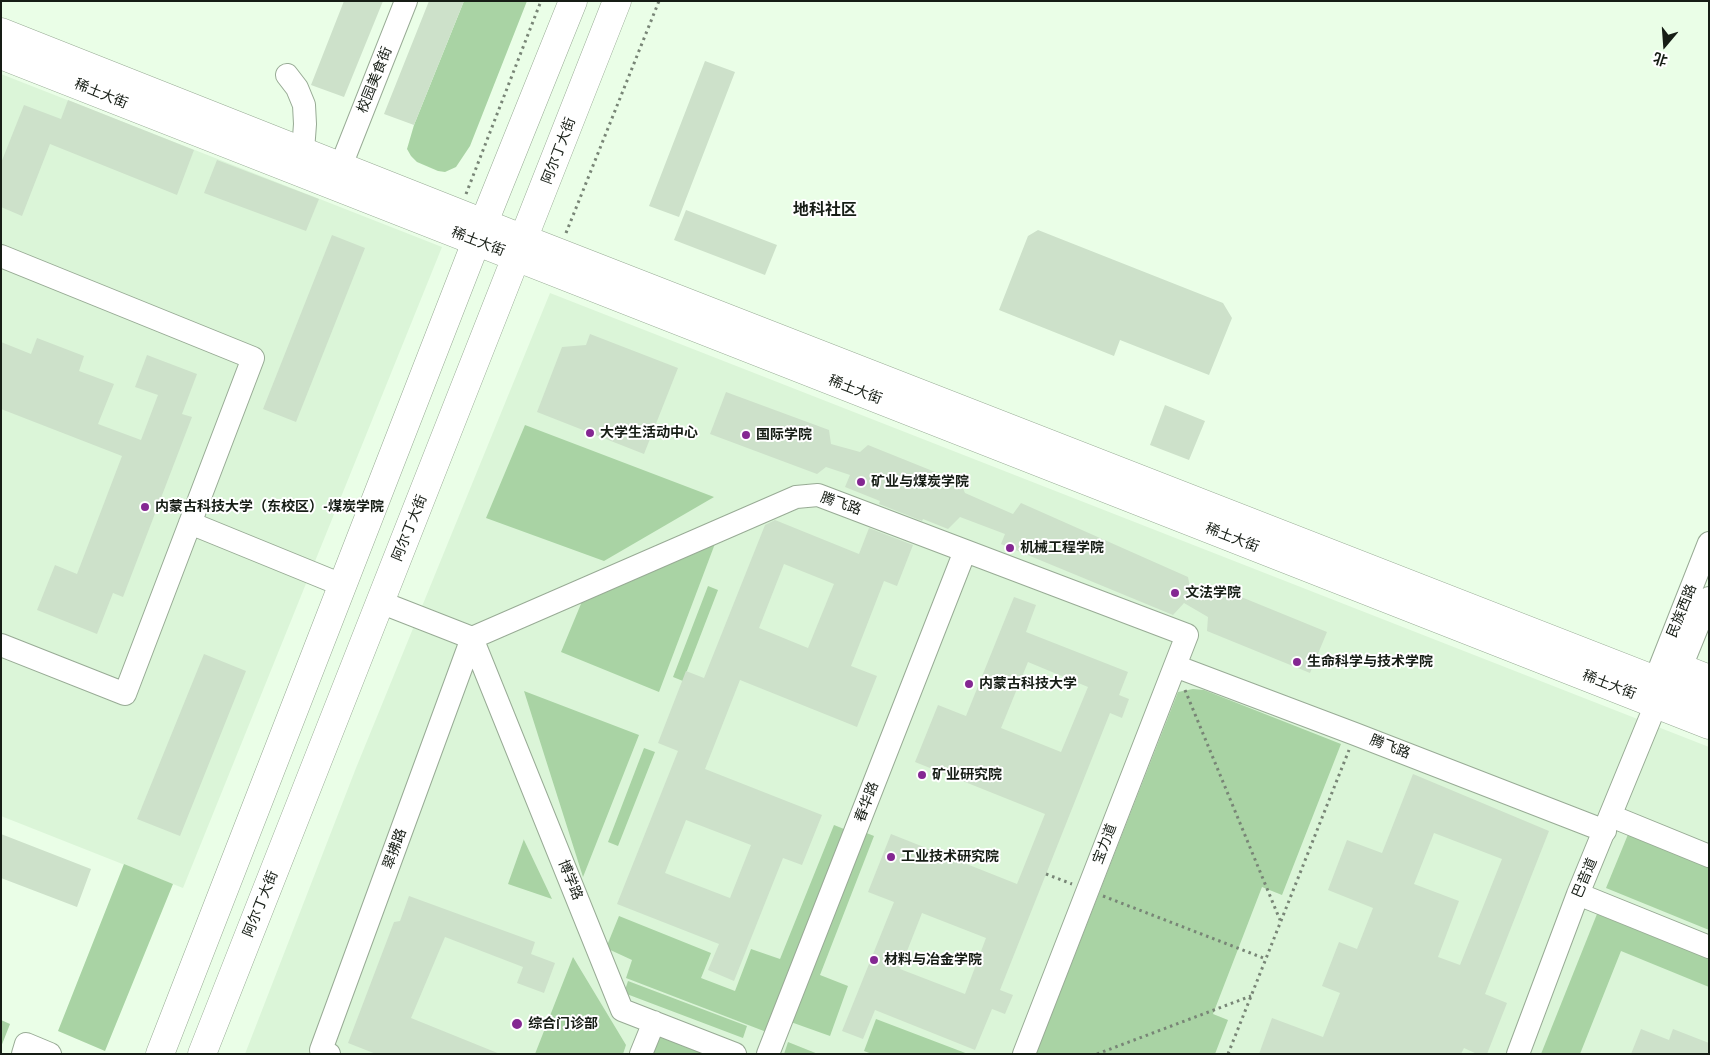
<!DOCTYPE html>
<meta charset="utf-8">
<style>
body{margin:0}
#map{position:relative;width:1710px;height:1055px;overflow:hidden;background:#eafee7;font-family:"PT Sans","Noto Sans SC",sans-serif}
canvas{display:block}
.frame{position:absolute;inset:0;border:2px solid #161d15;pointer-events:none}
.north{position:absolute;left:1640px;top:20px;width:50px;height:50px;-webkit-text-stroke:4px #fff;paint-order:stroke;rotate:198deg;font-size:14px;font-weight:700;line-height:20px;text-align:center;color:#161d15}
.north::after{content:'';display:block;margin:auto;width:18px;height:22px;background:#161d15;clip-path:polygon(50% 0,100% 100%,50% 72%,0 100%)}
</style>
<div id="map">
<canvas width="1710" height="1055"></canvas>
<div class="frame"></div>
<div class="north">北</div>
</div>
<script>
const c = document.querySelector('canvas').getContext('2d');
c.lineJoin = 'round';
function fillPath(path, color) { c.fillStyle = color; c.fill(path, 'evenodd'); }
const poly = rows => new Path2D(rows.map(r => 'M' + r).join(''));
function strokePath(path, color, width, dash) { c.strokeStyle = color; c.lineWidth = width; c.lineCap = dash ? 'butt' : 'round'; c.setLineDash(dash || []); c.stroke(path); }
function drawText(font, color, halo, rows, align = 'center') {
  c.font = font + ' "PT Sans","Noto Sans SC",sans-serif'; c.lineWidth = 4; c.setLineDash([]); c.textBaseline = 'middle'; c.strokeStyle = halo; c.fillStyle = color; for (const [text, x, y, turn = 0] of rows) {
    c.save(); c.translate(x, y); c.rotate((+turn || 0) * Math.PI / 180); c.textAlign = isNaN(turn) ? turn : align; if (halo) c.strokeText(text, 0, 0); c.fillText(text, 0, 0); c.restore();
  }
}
fillPath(poly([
 [1,74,442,247,183,888,1,816],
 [550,293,1709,747,1709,1054,245,1054,356,768]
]), '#dbf5d8');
fillPath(poly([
 [464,1,527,1,470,146,456,167,445,172,438,171,417,162,411,156,407,149,414,125],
 [525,425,714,497,604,561,486,518],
 [716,541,659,692,561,652,583,599],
 [708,586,718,590,683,681,673,677],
 [1193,689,1204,690,1341,744,1282,895,1262,887,1213,1014,1228,1020,1215,1054,1036,1054,1178,692],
 [524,691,639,735,583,877],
 [644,748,655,752,618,846,608,842],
 [834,825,849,831,769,1033,626,978,632,960,606,948,619,916,711,953,701,978,735,991,751,949,780,959],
 [859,830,874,836,820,975,848,986,830,1036,788,1021],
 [1629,832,1709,865,1709,930,1606,888],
 [524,839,524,840,552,899,508,884],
 [124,864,173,884,105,1051,58,1031],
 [1597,914,1709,959,1709,987,1621,951,1580,1054,1541,1054],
 [573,957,626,1045,623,1054,535,1054],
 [628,981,747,1026,743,1038,624,993],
 [876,1019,968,1054,872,1054,864,1051],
 [1,1020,10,1024,1,1047],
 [659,1028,724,1054,649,1054],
 [788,1042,818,1054,784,1054]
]), '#a9d3a4');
fillPath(poly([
 [344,1,383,1,344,97,311,85],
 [429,1,464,1,414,125,384,114],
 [705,61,735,72,679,217,649,206],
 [68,100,194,150,177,195,50,144,22,216,1,207,1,163,24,105,61,119],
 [217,160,319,199,306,231,204,193],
 [686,210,777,245,765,275,674,240],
 [1038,230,1223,303,1232,318,1209,375,1120,340,1114,356,999,310,1028,236],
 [332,235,365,248,296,422,263,409],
 [590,334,678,368,644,454,537,412,562,347,586,345],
 [37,338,84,356,79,371,114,384,98,424,141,440,158,395,135,387,147,355,197,374,182,414,192,417,123,597,113,593,97,634,37,610,55,565,77,574,122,456,1,409,1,342,31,354],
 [726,392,829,430,831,444,860,452,868,445,960,482,965,493,1013,514,1021,503,1188,577,1190,588,1216,598,1229,592,1327,632,1310,673,1207,631,1208,617,1184,603,1173,615,1001,544,1005,534,960,517,948,529,923,519,922,521,879,504,880,501,845,487,850,475,826,467,817,474,710,434],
 [1165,405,1205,421,1189,460,1150,445],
 [775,520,859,554,869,528,913,545,897,586,884,581,851,666,877,676,857,727,740,680,705,769,822,815,802,865,783,858,734,981,708,970,719,944,617,904,678,751,658,743,686,671,704,678,765,525],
 [784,564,834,584,808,648,759,628],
 [686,820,751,845,730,898,665,873],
 [1014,597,1036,605,1026,632,1128,672,1119,695,1129,699,1122,718,1110,713,1000,990,1013,995,1005,1014,992,1009,975,1050,875,1010,863,1039,842,1031,894,902,868,892,891,834,1017,884,1045,814,915,762,938,705,966,716],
 [1028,662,1088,687,1061,752,1001,728],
 [922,913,986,938,965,994,900,969],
 [204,654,246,671,180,836,137,819],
 [1413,774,1549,831,1485,994,1507,1003,1487,1054,1477,1054,1464,1048,1461,1054,1259,1054,1272,1018,1323,1037,1340,993,1322,986,1339,942,1357,949,1373,908,1328,890,1347,840,1382,853],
 [1434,833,1502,859,1460,965,1438,957,1459,901,1414,884],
 [1,834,91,869,77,907,1,878],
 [409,896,535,942,531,954,555,963,544,993,517,983,523,967,445,937,411,1018,500,1054,376,1054,348,1043,394,922,400,921],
 [1641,1029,1669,1040,1673,1029,1709,1043,1709,1054,1631,1054]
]), '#cde1ca');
const minor = poly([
 [287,75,297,88,304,105,305,124,303,151],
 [344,158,406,1],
 [1,256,253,358,125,694,1,645],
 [190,523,342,585],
 [380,602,472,638],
 [472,638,796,497,818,495,1187,635,1024,1054],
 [472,638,622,1010,735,1054],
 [1175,666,1355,734,1605,831],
 [1655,680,1709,543],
 [1611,816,1709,856],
 [1578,894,1709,947],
 [23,1054,26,1044,50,1054],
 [329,1054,321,1050,472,638],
 [641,1054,654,1022],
 [768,1054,965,551],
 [1518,1054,1578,894,1656,704,1673,687,1709,598]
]);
const major = poly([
 [1,32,524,239,1709,701],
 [1,55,1709,725],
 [1681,668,1709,679],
 [160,1054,476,242,573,1],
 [202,1054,617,1]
]);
strokePath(minor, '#98ab95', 24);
strokePath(major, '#98ab95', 29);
strokePath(poly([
 [466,194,541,1],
 [566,233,659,1],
 [1185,690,1280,920],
 [1046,874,1072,884],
 [1103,896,1266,959],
 [1097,1054,1251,996],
 [1228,1054,1349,750]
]), '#788576', 3, [2.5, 4]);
strokePath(minor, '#fff', 22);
strokePath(major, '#fff', 28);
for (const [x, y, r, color] of [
 [590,433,5,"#842792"],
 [746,435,5,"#842792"],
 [861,482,5,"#842792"],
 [145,507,5,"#842792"],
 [1010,548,5,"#842792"],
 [1175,593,5,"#842792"],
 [1297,662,5,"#842792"],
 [969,684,5,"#842792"],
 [922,775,5,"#842792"],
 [891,857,5,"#842792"],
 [874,960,5,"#842792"],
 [517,1024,6,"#842792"]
]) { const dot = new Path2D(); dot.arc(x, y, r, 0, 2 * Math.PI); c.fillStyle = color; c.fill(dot); strokePath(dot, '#fff', 2); }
drawText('14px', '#161d15', '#fff', [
 ["校园美食街",375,80,-68],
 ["稀土大街",101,94,22],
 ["阿尔丁大街",559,151,-69],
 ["稀土大街",478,242,21],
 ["稀土大街",855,390,21],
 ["腾飞路",841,504,19],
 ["阿尔丁大街",410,528,-68],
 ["稀土大街",1232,538,21],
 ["民族西路",1682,611,-68],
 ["稀土大街",1609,685,21],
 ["腾飞路",1390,747,21],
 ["春华路",867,802,-69],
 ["宝力道",1105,844,-69],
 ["翠拂路",395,849,-70],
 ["巴音道",1585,878,-67],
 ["博学路",570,880,68],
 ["阿尔丁大街",261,904,-68]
]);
drawText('bold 14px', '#161d15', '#fff', [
 ["大学生活动中心",600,433],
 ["国际学院",756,435],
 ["矿业与煤炭学院",871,482],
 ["内蒙古科技大学（东校区）-煤炭学院",155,507],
 ["机械工程学院",1020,548],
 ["文法学院",1185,593],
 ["生命科学与技术学院",1307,662],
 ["内蒙古科技大学",979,684],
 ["矿业研究院",932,775],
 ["工业技术研究院",901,857],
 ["材料与冶金学院",884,960],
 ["综合门诊部",528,1024]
], 'left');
drawText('bold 16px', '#161d15', '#fff', [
 ["地科社区",825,210]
]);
</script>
